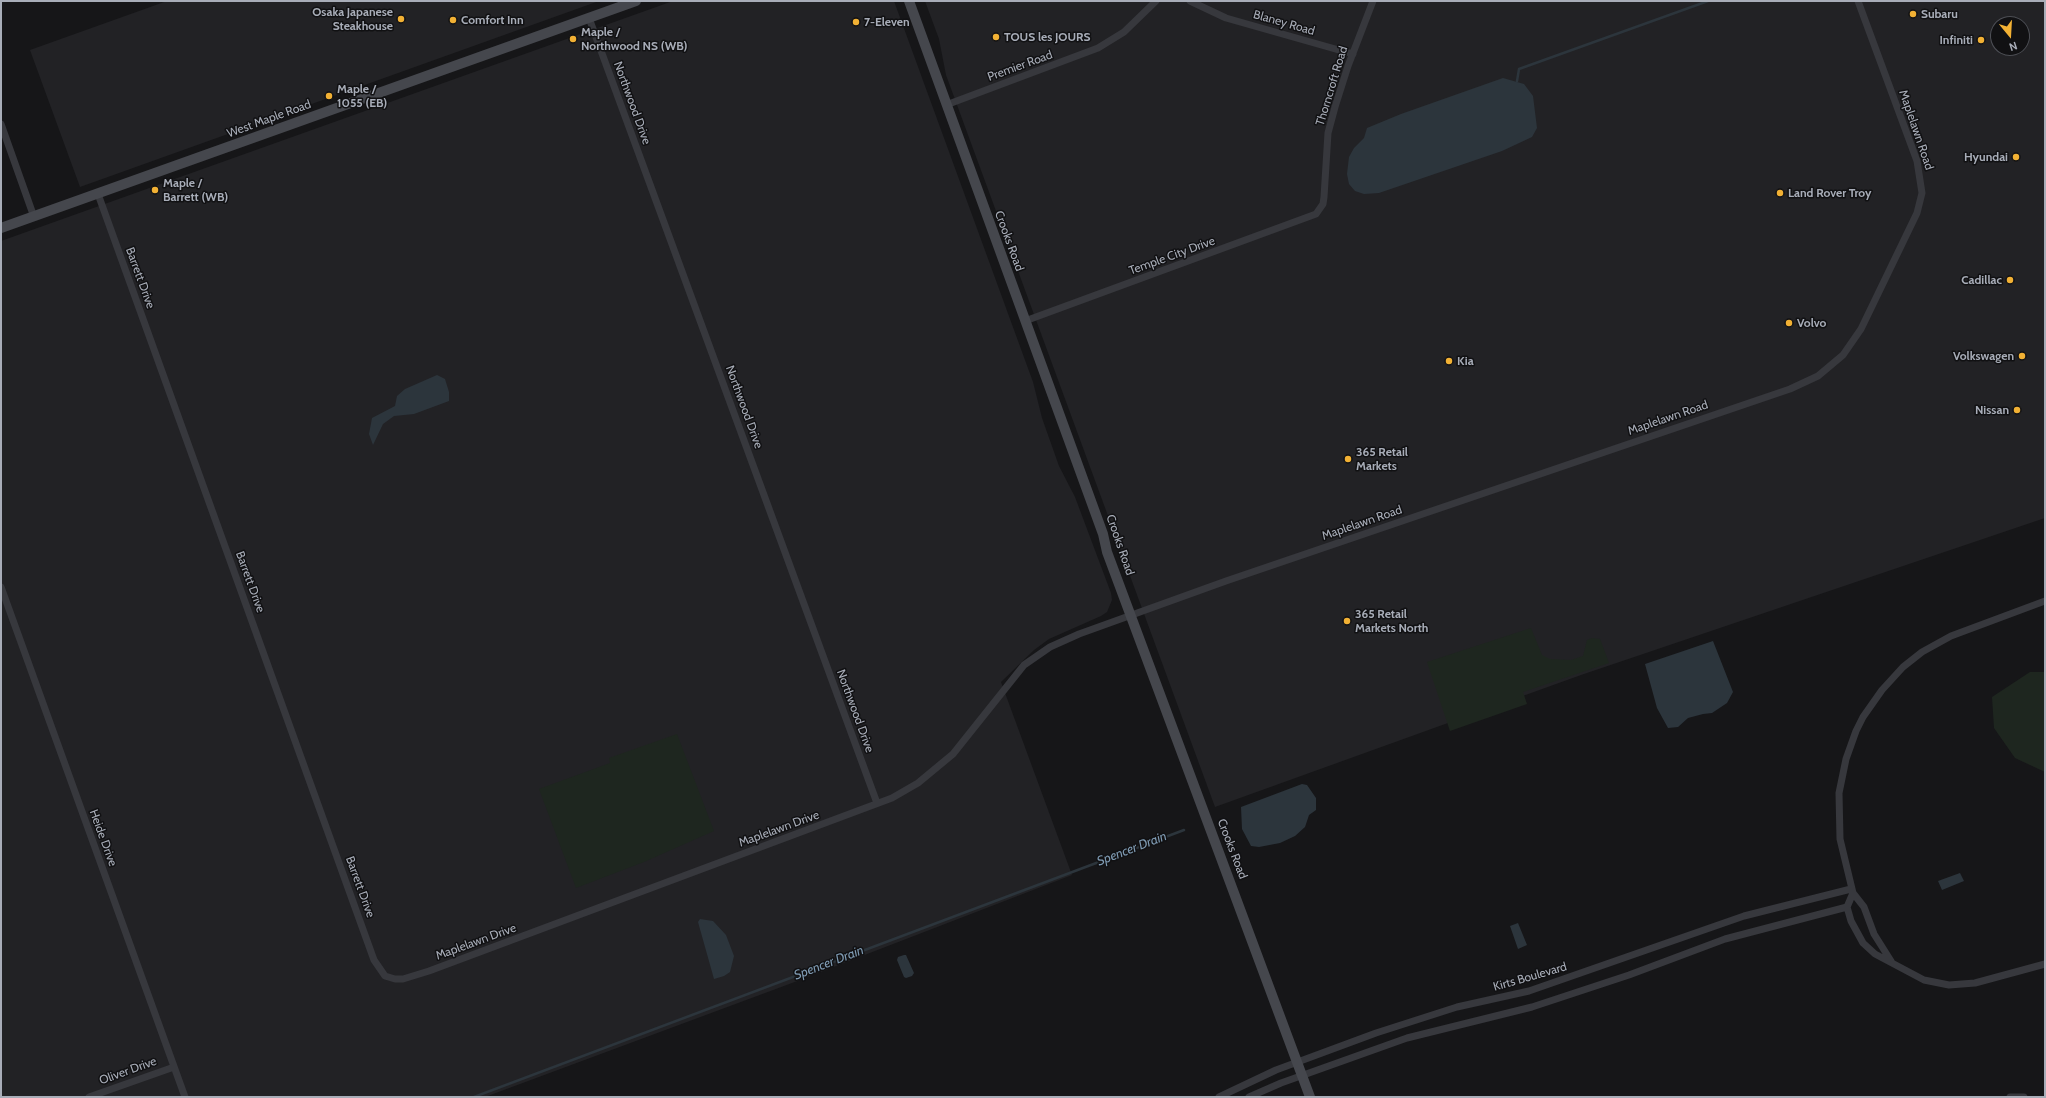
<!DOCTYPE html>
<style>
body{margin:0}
#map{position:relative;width:2046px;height:1098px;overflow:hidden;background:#161618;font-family:Cabin,sans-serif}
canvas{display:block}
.frame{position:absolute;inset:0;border:2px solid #a8adb8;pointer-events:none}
.north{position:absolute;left:1990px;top:16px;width:40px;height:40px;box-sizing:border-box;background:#111113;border:1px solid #4d4f55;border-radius:50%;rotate:162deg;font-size:11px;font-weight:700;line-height:16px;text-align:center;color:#a8adb8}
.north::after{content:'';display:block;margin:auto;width:14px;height:18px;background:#f2b134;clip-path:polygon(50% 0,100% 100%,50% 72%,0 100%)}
</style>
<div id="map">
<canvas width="2046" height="1098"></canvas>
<div class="frame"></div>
<div class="north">N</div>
</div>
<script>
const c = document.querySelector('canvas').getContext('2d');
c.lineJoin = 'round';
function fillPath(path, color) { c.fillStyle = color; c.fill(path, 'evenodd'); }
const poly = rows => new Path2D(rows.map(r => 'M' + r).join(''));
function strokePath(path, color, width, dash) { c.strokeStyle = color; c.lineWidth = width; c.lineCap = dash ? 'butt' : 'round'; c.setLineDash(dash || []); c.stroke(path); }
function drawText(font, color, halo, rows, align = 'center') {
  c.font = font + ' Cabin,sans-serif'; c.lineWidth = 3; c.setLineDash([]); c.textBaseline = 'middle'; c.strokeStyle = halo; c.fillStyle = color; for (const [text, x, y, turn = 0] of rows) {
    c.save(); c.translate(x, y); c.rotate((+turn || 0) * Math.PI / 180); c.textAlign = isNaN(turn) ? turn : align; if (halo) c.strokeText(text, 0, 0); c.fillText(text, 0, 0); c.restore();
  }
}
fillPath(poly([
 [167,1,599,1,80,187,30,50],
 [673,1,894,1,1033,382,1042,418,1059,466,1075,497,1111,593,1112,600,1107,612,1101,616,1049,639,1034,650,1001,682,1072,875,792,983,485,1097,1,1097,1,241],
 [925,1,2045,1,2045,518,1581,675,1215,807,946,75,939,39],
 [1998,24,2022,24,2022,48,1998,48]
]), '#222225');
fillPath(poly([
 [1531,628,1542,655,1550,659,1571,660,1583,656,1587,640,1592,638,1600,639,1609,663,1523,692,1527,704,1450,731,1427,662],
 [2030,672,2045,672,2045,772,2015,758,1994,728,1992,697],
 [677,734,714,831,644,862,576,888,539,789,610,763,609,758]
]), '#1e261f');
fillPath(poly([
 [1503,78,1524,84,1533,96,1537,128,1532,137,1502,151,1379,193,1364,194,1355,191,1349,184,1347,174,1349,157,1354,148,1364,138,1367,128,1401,114],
 [437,375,445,379,449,392,449,401,414,414,394,416,383,424,373,445,369,434,372,418,395,406,397,396,405,389],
 [1713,641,1733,692,1727,703,1712,713,1703,714,1688,718,1678,727,1668,728,1657,708,1645,664],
 [1302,784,1307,785,1316,798,1316,810,1309,815,1305,827,1295,836,1280,843,1259,847,1251,846,1242,829,1241,807],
 [1960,873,1964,881,1942,890,1938,881],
 [700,919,713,921,726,935,734,956,730,972,724,976,714,979,698,922],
 [1518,923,1527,945,1518,949,1510,926],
 [904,955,906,955,914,973,912,976,906,978,904,977,897,960,898,957]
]), '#2c353c');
strokePath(poly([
 [1517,81,1519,69,1708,1],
 [474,1097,1184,830]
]), '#2c353c', 2.5);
strokePath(poly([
 [1190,1,1226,18,1353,54],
 [589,18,877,803],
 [946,105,1098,48,1124,32,1156,1],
 [1,124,34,217],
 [98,194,374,960,385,976,395,979,403,979,429,971,892,798,918,783,953,754,1024,665,1050,647,1079,634,1226,581,1790,389,1818,376,1843,355,1861,329,1917,213,1922,193,1917,161,1858,1],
 [1025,321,1316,214,1323,204,1324,197,1328,133,1335,107,1348,66,1373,1],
 [1,587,185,1097],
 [1853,893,1847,907,1851,921,1863,943,1875,954,1924,980,1949,985,1975,983,2045,964],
 [1891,961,1874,934,1864,907,1853,893,1840,839,1839,793,1846,759,1856,731,1863,717,1882,690,1903,667,1922,652,1951,636,2045,601],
 [89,1097,174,1067],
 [1219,1097,1276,1070,1376,1033,1457,1007,1529,991,1744,916,1851,889],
 [1249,1097,1281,1083,1407,1038,1532,1007,1629,975,1725,939,1847,907],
 [2010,1097,2024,1097]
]), '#37383d', 7);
strokePath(poly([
 [909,1,1103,534,1107,552,1310,1097],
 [1,228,636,1]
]), '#45474d', 10);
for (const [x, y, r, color] of [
 [1913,14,4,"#f2b134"],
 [401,19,4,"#f2b134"],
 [453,20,4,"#f2b134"],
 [856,22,4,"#f2b134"],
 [996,37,4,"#f2b134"],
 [573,39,4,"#f2b134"],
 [1981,40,4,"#f2b134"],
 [329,96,4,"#f2b134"],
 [2016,157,4,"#f2b134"],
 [155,190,4,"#f2b134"],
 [1780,193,4,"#f2b134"],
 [2010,280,4,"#f2b134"],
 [1789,323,4,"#f2b134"],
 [2022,356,4,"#f2b134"],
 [1449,361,4,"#f2b134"],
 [2017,410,4,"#f2b134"],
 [1348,459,4,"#f2b134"],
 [1347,621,4,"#f2b134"]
]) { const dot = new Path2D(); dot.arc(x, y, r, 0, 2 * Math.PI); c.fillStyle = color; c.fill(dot); strokePath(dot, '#111113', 1.5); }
drawText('bold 12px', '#a8adb8', '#111113', [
 ["Osaka Japanese",393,12,"right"],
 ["Steakhouse",393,26,"right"],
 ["Subaru",1921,14],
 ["Comfort Inn",461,20],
 ["7-Eleven",864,22],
 ["Maple /",581,32],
 ["Northwood NS (WB)",581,46],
 ["TOUS les JOURS",1004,37],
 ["Infiniti",1973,40,"right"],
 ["Maple /",337,89],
 ["1055 (EB)",337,103],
 ["Hyundai",2008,157,"right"],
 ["Maple /",163,183],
 ["Barrett (WB)",163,197],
 ["Land Rover Troy",1788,193],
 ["Cadillac",2002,280,"right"],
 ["Volvo",1797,323],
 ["Volkswagen",2014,356,"right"],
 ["Kia",1457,361],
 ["Nissan",2009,410,"right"],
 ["365 Retail",1356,452],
 ["Markets",1356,466],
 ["365 Retail",1355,614],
 ["Markets North",1355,628]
], 'left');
drawText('12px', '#a8adb8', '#111113', [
 ["Blaney Road",1284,23,16],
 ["Premier Road",1020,66,-20],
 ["Thorncroft Road",1332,86,-73],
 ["Northwood Drive",632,103,70],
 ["West Maple Road",269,119,-20],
 ["Maplelawn Road",1916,130,71],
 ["Crooks Road",1009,241,70],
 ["Temple City Drive",1172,256,-20],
 ["Barrett Drive",140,278,70],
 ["Northwood Drive",744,407,70],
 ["Maplelawn Road",1668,418,-19],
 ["Maplelawn Road",1362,523,-19],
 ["Crooks Road",1120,545,71],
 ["Barrett Drive",250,582,70],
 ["Northwood Drive",855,711,70],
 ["Maplelawn Drive",779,829,-20],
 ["Heide Drive",103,838,70],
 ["Crooks Road",1232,849,69],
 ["Barrett Drive",360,887,70],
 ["Maplelawn Drive",476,942,-20],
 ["Kirts Boulevard",1530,977,-16],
 ["Oliver Drive",128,1071,-20]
]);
drawText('italic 13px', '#7f9bb3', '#111113', [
 ["Spencer Drain",1132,849,-21],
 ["Spencer Drain",829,963,-21]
]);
</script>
